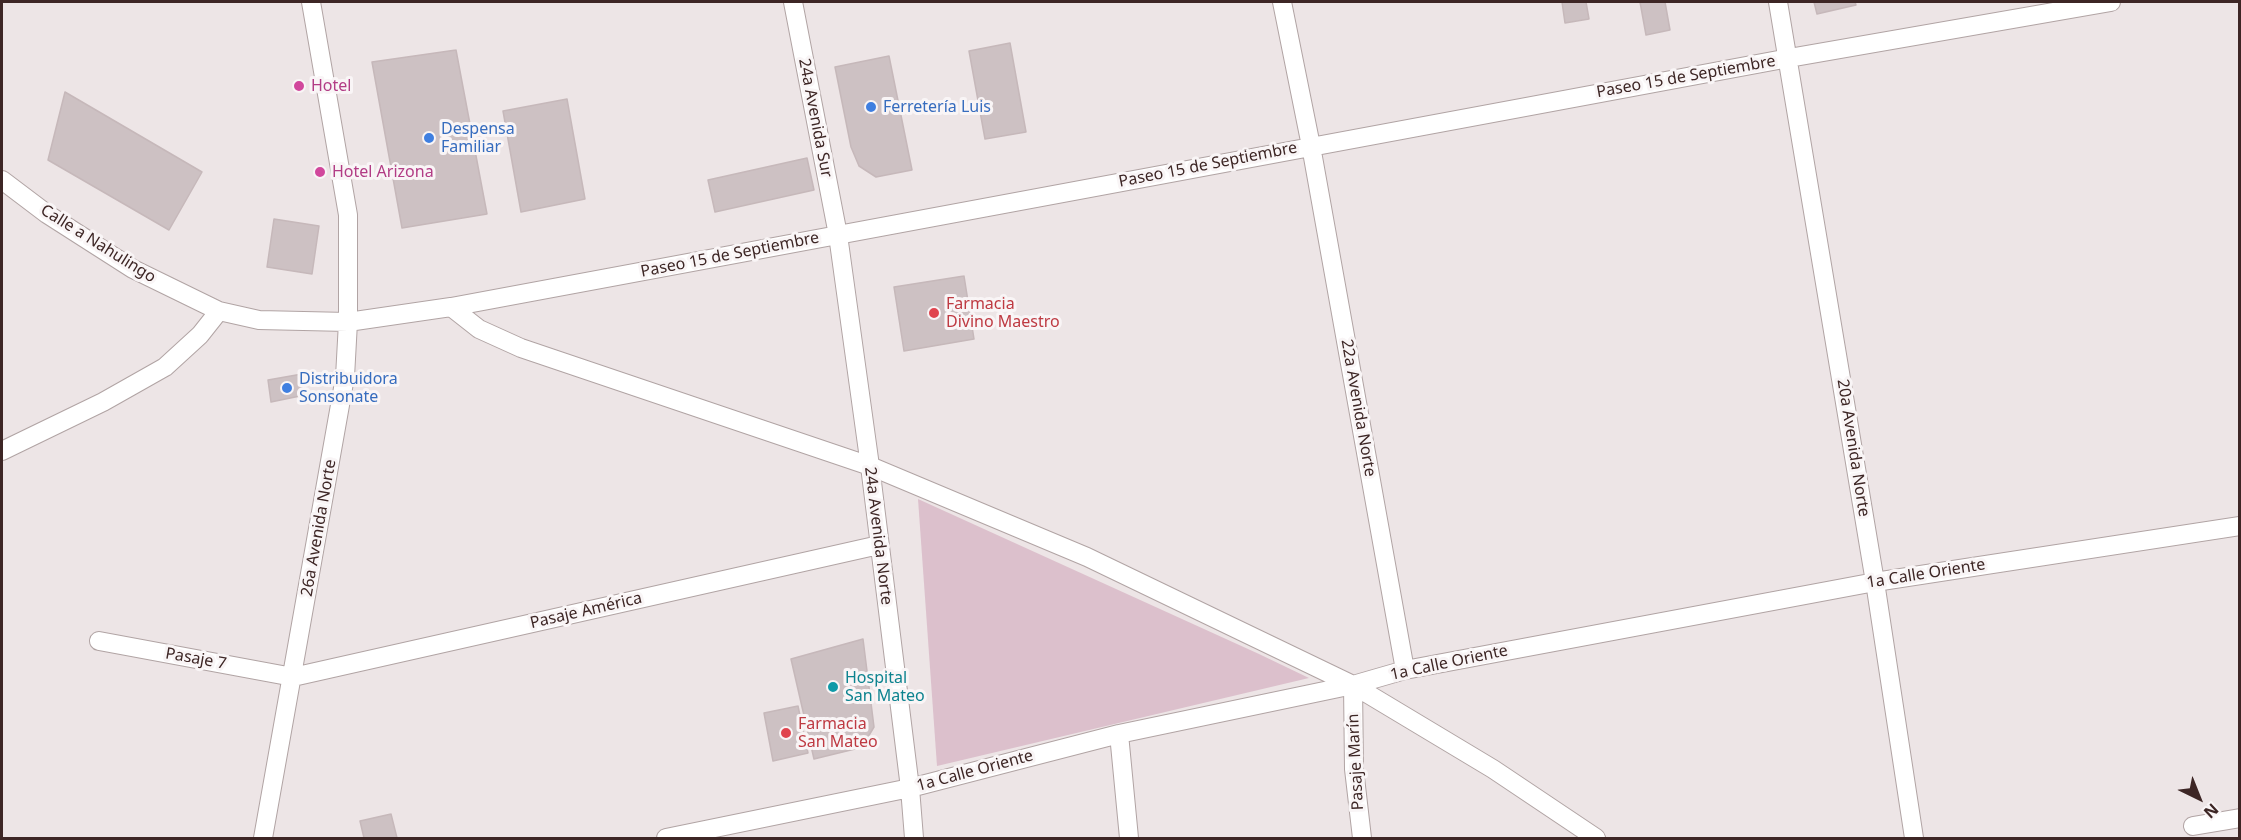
<!DOCTYPE html>
<meta charset="utf-8">
<style>
body{margin:0}
#map{position:relative;width:2241px;height:840px;overflow:hidden;background:#ede5e6;font-family:"Noto Sans",sans-serif}
canvas{display:block}
.frame{position:absolute;inset:0;border:3px solid #3d2625;pointer-events:none}
.north{position:absolute;left:2169px;top:768px;width:60px;height:60px;-webkit-text-stroke:4px #f9f5f6;paint-order:stroke;rotate:137deg;font-size:16px;font-weight:700;line-height:24px;text-align:center;color:#3d2625}
.north::after{content:'';display:block;margin:auto;width:21px;height:27px;background:#3d2625;clip-path:polygon(50% 0,100% 100%,50% 72%,0 100%)}
</style>
<div id="map">
<canvas width="2241" height="840"></canvas>
<div class="frame"></div>
<div class="north">N</div>
</div>
<script>
const c = document.querySelector('canvas').getContext('2d');
c.lineJoin = 'round';
function fillPath(path, color) { c.fillStyle = color; c.fill(path, 'evenodd'); }
const poly = rows => new Path2D(rows.map(r => 'M' + r).join(''));
function strokePath(path, color, width, dash) { c.strokeStyle = color; c.lineWidth = width; c.lineCap = dash ? 'butt' : 'round'; c.setLineDash(dash || []); c.stroke(path); }
function drawText(font, color, halo, rows, align = 'center') {
  c.font = font + ' "Noto Sans",sans-serif'; c.lineWidth = 6; c.setLineDash([]); c.textBaseline = 'middle'; c.strokeStyle = halo; c.fillStyle = color; for (const [text, x, y, turn = 0] of rows) {
    c.save(); c.translate(x, y); c.rotate((+turn || 0) * Math.PI / 180); c.textAlign = isNaN(turn) ? turn : align; if (halo) c.strokeText(text, 0, 0); c.fillText(text, 0, 0); c.restore();
  }
}
fillPath(poly([
 [918,499,1259,654,1309,678,937,766]
]), '#dcc0cc');
const building = poly([
 [1562,2,1586,2,1589,19,1565,23,1562,2],
 [1640,2,1665,2,1670,30,1646,35,1640,2],
 [1814,2,1855,2,1856,5,1817,14,1814,2],
 [1010,43,1026,132,985,139,969,51,1010,43],
 [456,50,487,214,402,228,372,62,456,50],
 [889,56,912,170,876,177,859,166,851,147,835,67,889,56],
 [65,92,202,172,169,230,48,160,65,92],
 [567,99,585,199,521,212,503,111,567,99],
 [807,158,814,190,715,212,708,180,807,158],
 [274,219,319,226,312,274,267,267,274,219],
 [964,276,974,339,904,351,894,287,964,276],
 [302,374,305,395,271,402,268,380,302,374],
 [863,639,874,727,868,737,855,749,814,759,791,659,863,639],
 [798,706,808,753,773,761,764,713,798,706],
 [391,814,397,838,364,838,360,821,391,814]
]);
fillPath(building, '#cdc1c3');
strokePath(building, '#c6b8ba', 1.5);
const minor = poly([
 [793,2,838,235,870,466,910,788,914,838],
 [1282,2,1311,146,1405,670],
 [1778,2,1875,582,1914,838],
 [2,180,47,214,133,269,219,311,259,320,348,322,451,307,1789,58,2111,2],
 [451,307,479,329,521,348,870,466,1087,557,1353,685,1493,769,1596,838],
 [2,451,103,402,165,367,200,335,219,311],
 [99,641,293,677,879,545],
 [1353,685,1354,769,1362,838],
 [1119,734,1129,838],
 [2193,826,2240,818],
 [263,838,345,377,348,322,348,215,311,2],
 [666,838,910,788,1119,734,1353,685,1405,670,1875,582,2240,526]
]);
strokePath(minor, '#b1a4a4', 20);
strokePath(minor, '#fff', 18);
for (const [x, y, r, color] of [
 [299,86,6,"#d1479c"],
 [871,107,6,"#3f7fe0"],
 [429,138,6,"#3f7fe0"],
 [320,172,6,"#d1479c"],
 [934,313,6,"#e0444e"],
 [287,388,6,"#3f7fe0"],
 [833,687,6,"#0f9aa8"],
 [786,733,6,"#e0444e"]
]) { const dot = new Path2D(); dot.arc(x, y, r, 0, 2 * Math.PI); c.fillStyle = color; c.fill(dot); strokePath(dot, '#f9f5f6', 2); }
drawText('16px', '#3d2625', '#f9f5f6', [
 ["Paseo 15 de Septiembre",1686,77,-10],
 ["24a Avenida Sur",815,118,79],
 ["Paseo 15 de Septiembre",1208,165,-11],
 ["Calle a Nahulingo",98,244,32],
 ["Paseo 15 de Septiembre",730,255,-11],
 ["22a Avenida Norte",1358,408,80],
 ["20a Avenida Norte",1853,448,81],
 ["26a Avenida Norte",319,528,-80],
 ["24a Avenida Norte",878,536,83],
 ["1a Calle Oriente",1926,574,-9],
 ["Pasaje América",586,611,-13],
 ["Pasaje 7",196,659,10],
 ["1a Calle Oriente",1449,663,-12],
 ["Pasaje Marín",1356,762,-93],
 ["1a Calle Oriente",975,771,-15]
]);
drawText('16px', '#b23c85', '#f9f5f6', [
 ["Hotel",311,86],
 ["Hotel Arizona",332,172]
], 'left');
drawText('16px', '#366cbe', '#f9f5f6', [
 ["Ferretería Luis",883,107],
 ["Despensa",441,129],
 ["Familiar",441,147],
 ["Distribuidora",299,379],
 ["Sonsonate",299,397]
], 'left');
drawText('16px', '#be3a42', '#f9f5f6', [
 ["Farmacia",946,304],
 ["Divino Maestro",946,322],
 ["Farmacia",798,724],
 ["San Mateo",798,742]
], 'left');
drawText('16px', '#0d838f', '#f9f5f6', [
 ["Hospital",845,678],
 ["San Mateo",845,696]
], 'left');
</script>
